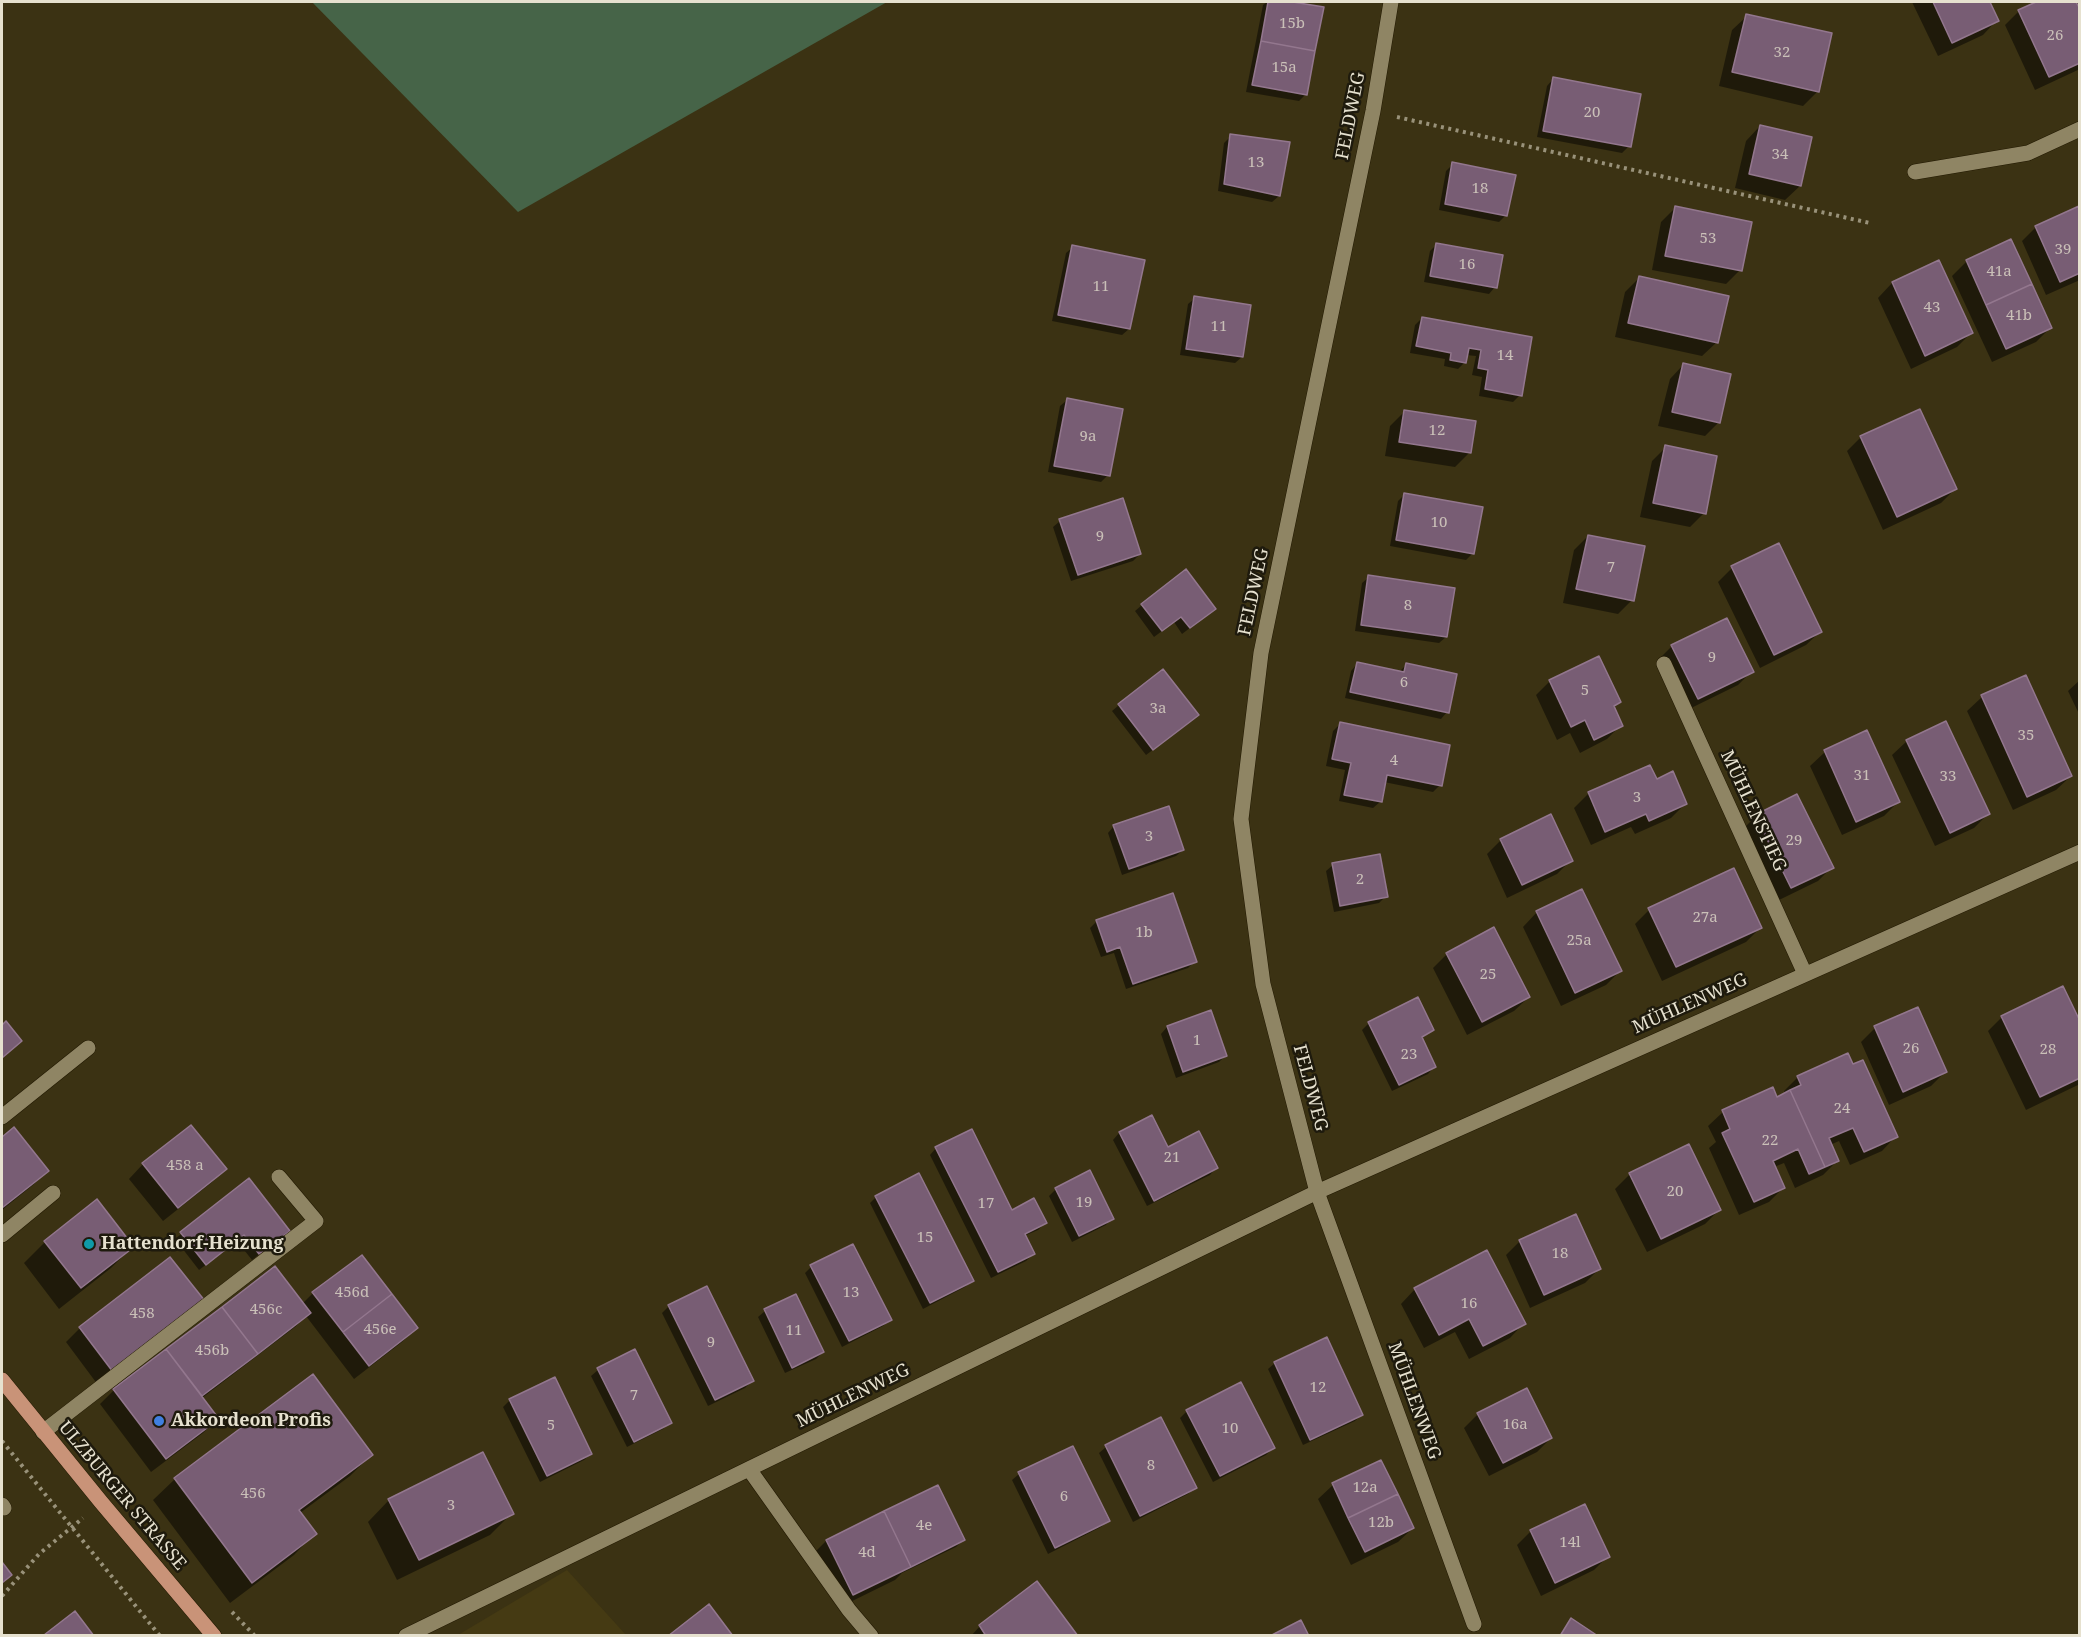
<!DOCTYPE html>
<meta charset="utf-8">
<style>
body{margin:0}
#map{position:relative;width:2081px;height:1637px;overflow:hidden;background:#3b3213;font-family:"Noto Serif",serif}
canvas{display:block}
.frame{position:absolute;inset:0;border:3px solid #e6e1cf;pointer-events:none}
</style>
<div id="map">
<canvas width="2081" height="1637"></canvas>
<div class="frame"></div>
</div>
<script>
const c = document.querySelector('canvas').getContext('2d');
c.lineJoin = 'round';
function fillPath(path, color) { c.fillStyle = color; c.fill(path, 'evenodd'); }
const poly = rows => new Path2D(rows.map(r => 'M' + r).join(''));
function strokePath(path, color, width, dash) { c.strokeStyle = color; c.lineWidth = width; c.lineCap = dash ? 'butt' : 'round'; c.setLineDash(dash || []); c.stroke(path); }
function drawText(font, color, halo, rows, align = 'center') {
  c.font = font + ' "Noto Serif",serif'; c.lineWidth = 5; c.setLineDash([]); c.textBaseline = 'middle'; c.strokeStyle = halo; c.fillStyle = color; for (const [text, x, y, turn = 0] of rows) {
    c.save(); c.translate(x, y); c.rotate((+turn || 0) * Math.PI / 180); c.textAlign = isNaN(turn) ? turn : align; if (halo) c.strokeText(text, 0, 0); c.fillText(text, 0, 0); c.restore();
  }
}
fillPath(poly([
 [567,1570,626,1635,458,1635]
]), '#453a13');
fillPath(poly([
 [312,2,887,2,518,212]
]), '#466448');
fillPath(poly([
 [1267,2,1285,2,1322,8,1305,95,1299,101,1246,92,1263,5],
 [1912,2,1988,2,1997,20,1983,35,1938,56],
 [2040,2,2074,2,2080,13,2080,69,2035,90,2005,25,2019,11],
 [1747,16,1818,91,1803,106,1719,86,1732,30],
 [1553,79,1629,146,1622,153,1537,137,1547,86],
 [1760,126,1800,186,1785,200,1735,188,1746,141],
 [1231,136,1279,196,1272,202,1218,191,1224,143],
 [1453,164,1506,215,1499,222,1439,210,1446,171],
 [1675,208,1740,270,1726,284,1652,270,1661,222],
 [2078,208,2080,280,2046,295,2022,241,2036,227],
 [2011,241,2050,328,2036,342,1992,362,1952,276,1966,262],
 [1437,244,1495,287,1489,294,1424,282,1430,251],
 [1073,247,1129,329,1122,335,1052,321,1066,253],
 [1939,262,1971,333,1957,347,1911,369,1878,298,1892,283],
 [1639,278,1717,342,1702,356,1615,337,1625,292],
 [1195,298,1242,357,1235,363,1180,355,1188,304],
 [1422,318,1531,338,1520,395,1513,402,1479,396,1482,377,1472,375,1476,356,1466,355,1465,362,1458,369,1444,366,1445,359,1410,353,1415,325],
 [1684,364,1719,422,1705,436,1658,426,1670,379],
 [1067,400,1108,475,1101,482,1048,472,1060,406],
 [1404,412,1469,453,1455,467,1385,456,1390,426],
 [1861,437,1955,489,1941,503,1883,530,1847,451],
 [1666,447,1704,513,1690,527,1640,517,1652,461],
 [1405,494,1473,553,1466,560,1390,546,1398,501],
 [1060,521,1140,554,1133,561,1071,581,1053,527],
 [1588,536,1632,600,1618,614,1563,603,1574,550],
 [1732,568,1821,631,1806,645,1760,668,1718,582],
 [1369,577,1446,637,1439,643,1355,631,1362,583],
 [1142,605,1207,615,1182,634,1174,622,1154,637,1135,611],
 [1672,646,1752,671,1738,685,1683,712,1658,660],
 [1357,664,1399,672,1406,665,1447,712,1441,719,1345,698,1351,671],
 [2025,677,2071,776,2056,790,2013,810,1967,711,1982,697],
 [2080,680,2080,716,2068,691],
 [1550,681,1619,702,1613,708,1621,725,1607,739,1580,753,1570,733,1557,740,1536,695],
 [1119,705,1190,722,1146,755,1112,711],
 [1945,723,1988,814,1974,828,1935,846,1892,755,1907,741],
 [1340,724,1440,785,1433,792,1384,782,1380,802,1373,808,1339,801,1345,770,1326,766,1333,731],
 [1867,732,1898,802,1884,816,1842,835,1810,766,1825,752],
 [1650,767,1656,781,1685,804,1671,818,1635,834,1631,827,1591,845,1574,808,1588,794],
 [1756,816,1832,867,1818,881,1777,901,1742,830],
 [1114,826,1183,850,1176,856,1122,875,1108,833],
 [1501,840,1571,860,1557,874,1507,898,1487,854],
 [1333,865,1386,896,1379,903,1334,912,1326,871],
 [1649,910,1760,928,1746,942,1662,981,1635,924],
 [1537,912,1620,971,1606,985,1561,1006,1523,927],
 [1097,921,1195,961,1188,968,1126,989,1114,953,1101,957,1090,928],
 [1447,954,1529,997,1514,1011,1467,1035,1433,968],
 [1210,1012,1226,1055,1219,1062,1176,1078,1161,1034,1167,1027],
 [2002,1017,2080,1024,2080,1084,2026,1110,1988,1031],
 [1369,1023,1432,1030,1421,1039,1434,1067,1428,1074,1392,1091,1362,1030],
 [1875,1028,1945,1072,1931,1086,1889,1105,1861,1042],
 [1798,1077,1896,1136,1882,1151,1850,1165,1839,1141,1830,1145,1838,1160,1823,1175,1795,1188,1784,1163,1774,1167,1783,1188,1769,1202,1739,1215,1709,1148,1716,1142,1708,1126,1723,1112,1776,1099,1785,1094,1784,1091],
 [1151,1117,1168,1149,1216,1168,1210,1175,1147,1206,1113,1140,1119,1133],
 [14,1129,47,1171,33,1185,2,1210,2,1139],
 [1688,1146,1719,1210,1705,1224,1647,1252,1615,1189,1630,1174],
 [936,1148,1011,1212,1045,1223,1038,1230,1024,1236,1033,1254,1026,1261,991,1278,930,1155],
 [143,1164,225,1169,211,1183,163,1221,129,1179],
 [249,1180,281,1237,252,1260,237,1241,199,1270,175,1239],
 [1056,1189,1112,1218,1106,1225,1072,1242,1049,1196],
 [876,1197,972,1281,965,1287,923,1309,870,1203],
 [1520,1241,1599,1269,1585,1283,1530,1308,1506,1255],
 [45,1242,132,1247,111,1268,59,1309,24,1263],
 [811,1267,890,1320,883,1326,842,1347,805,1273],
 [274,1268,302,1304,313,1293,416,1328,402,1342,354,1379,306,1316,295,1327,202,1398,217,1419,203,1433,151,1472,100,1404,114,1390],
 [1415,1289,1524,1323,1510,1338,1469,1359,1455,1332,1424,1348,1401,1304],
 [203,1301,98,1385,66,1342,80,1328],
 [669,1306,752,1381,745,1388,708,1406,662,1313],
 [765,1311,823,1352,816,1359,785,1373,758,1317],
 [1275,1363,1361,1415,1355,1421,1303,1445,1268,1369],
 [598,1370,670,1422,663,1429,627,1447,591,1376],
 [312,1376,371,1455,350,1476,300,1513,315,1533,294,1555,230,1603,153,1500,175,1479],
 [510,1400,591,1454,584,1460,540,1482,503,1407],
 [1187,1411,1273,1448,1266,1455,1213,1482,1180,1418],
 [1478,1414,1551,1438,1537,1452,1489,1476,1464,1428],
 [1160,1419,1195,1487,1188,1494,1133,1522,1099,1453,1106,1447],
 [1381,1462,1413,1528,1398,1542,1351,1565,1318,1499,1333,1485],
 [1019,1474,1108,1521,1101,1527,1048,1554,1012,1480],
 [389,1500,512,1513,490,1535,397,1580,368,1522],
 [1531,1531,1608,1556,1594,1570,1541,1596,1517,1545],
 [963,1540,956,1547,902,1573,895,1580,838,1608,812,1555,826,1541],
 [1037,1583,1076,1636,971,1636,980,1626]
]), '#0007');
const building = poly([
 [1268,2,1293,2,1324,7,1315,51,1261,41,1268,2],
 [1933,2,1990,2,1999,21,1952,43,1933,2],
 [2036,2,2076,2,2080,9,2080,63,2049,77,2018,10,2036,2],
 [1746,14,1832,33,1819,92,1732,72,1746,14],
 [1261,41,1315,51,1307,95,1252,85,1261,41],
 [1553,77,1641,94,1631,147,1543,131,1553,77],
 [1760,125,1812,137,1801,186,1749,174,1760,125],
 [1230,134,1290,142,1280,196,1224,184,1230,134],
 [1452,162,1516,175,1507,216,1445,204,1452,162],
 [1675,206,1752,222,1742,271,1665,256,1675,206],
 [2079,206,2080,273,2060,282,2035,226,2079,206],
 [2011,239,2032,284,1986,305,1966,260,2011,239],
 [1436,243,1503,255,1497,288,1430,276,1436,243],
 [1072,245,1145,260,1130,329,1058,315,1072,245],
 [1939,260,1973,333,1925,356,1892,282,1939,260],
 [1639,276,1729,296,1718,343,1628,323,1639,276],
 [2032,284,2052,328,2006,349,1986,305,2032,284],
 [1194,296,1251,305,1243,357,1186,349,1194,296],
 [1422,317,1532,337,1522,396,1485,389,1488,370,1478,368,1481,350,1469,348,1466,363,1450,360,1451,353,1416,346,1422,317],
 [1683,363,1731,374,1720,423,1672,412,1683,363],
 [1067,398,1123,409,1110,476,1054,466,1067,398],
 [1920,409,1957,489,1897,517,1860,436,1920,409],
 [1404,410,1476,421,1471,453,1399,442,1404,410],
 [1665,445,1717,456,1706,514,1653,503,1665,445],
 [1404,493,1483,507,1474,554,1396,540,1404,493],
 [1123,498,1141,554,1078,575,1059,519,1123,498],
 [1588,535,1645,546,1634,601,1576,589,1588,535],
 [1779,543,1822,632,1774,655,1731,566,1779,543],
 [1186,569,1216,609,1190,628,1181,617,1162,631,1141,604,1186,569],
 [1368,575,1455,588,1447,637,1361,625,1368,575],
 [1727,618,1754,672,1698,699,1671,645,1727,618],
 [1599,656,1621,702,1614,706,1623,726,1594,740,1585,720,1571,727,1549,680,1599,656],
 [1357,662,1404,672,1406,663,1457,674,1449,713,1350,692,1357,662],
 [1163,669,1199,715,1153,750,1118,704,1163,669],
 [2026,675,2072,776,2027,797,1981,695,2026,675],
 [1946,721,1990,814,1950,833,1906,740,1946,721],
 [1340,722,1450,745,1442,786,1387,775,1382,802,1344,795,1351,763,1332,759,1340,722],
 [1867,730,1900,802,1856,822,1824,750,1867,730],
 [1650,765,1657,779,1673,771,1687,804,1649,821,1646,814,1605,832,1588,792,1650,765],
 [1797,794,1834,868,1791,888,1755,815,1797,794],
 [1169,806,1184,850,1129,869,1113,825,1169,806],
 [1551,814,1573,861,1522,885,1500,839,1551,814],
 [1380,854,1388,897,1340,906,1332,863,1380,854],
 [1734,868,1762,928,1676,967,1648,908,1734,868],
 [1582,889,1622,971,1575,993,1536,911,1582,889],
 [1173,893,1197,962,1133,984,1120,947,1107,952,1096,920,1173,893],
 [1494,927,1530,997,1482,1022,1446,953,1494,927],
 [2063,986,2080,1021,2080,1078,2040,1097,2001,1016,2063,986],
 [1418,997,1434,1030,1422,1037,1436,1067,1399,1085,1368,1022,1418,997],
 [1918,1007,1947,1072,1903,1092,1874,1026,1918,1007],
 [1211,1010,1227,1056,1183,1072,1167,1026,1211,1010],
 [6,1021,22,1041,2,1058,2,1025,6,1021],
 [1848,1053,1853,1064,1863,1060,1898,1137,1864,1152,1853,1128,1829,1138,1839,1161,1825,1167,1790,1090,1801,1085,1797,1076,1848,1053],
 [1773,1087,1777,1097,1790,1090,1825,1167,1809,1174,1798,1149,1773,1161,1785,1188,1754,1202,1722,1133,1730,1129,1722,1110,1773,1087],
 [1152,1115,1168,1147,1199,1131,1218,1168,1154,1201,1119,1132,1152,1115],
 [191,1125,227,1169,178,1208,142,1163,191,1125],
 [14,1127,49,1171,2,1208,2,1137,14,1127],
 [972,1129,1012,1210,1034,1198,1047,1223,1025,1234,1035,1254,998,1272,935,1147,972,1129],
 [1689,1144,1721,1210,1661,1239,1629,1173,1689,1144],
 [1090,1170,1114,1219,1079,1236,1055,1188,1090,1170],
 [919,1173,974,1281,930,1303,875,1196,919,1173],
 [249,1178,290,1231,259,1254,244,1235,206,1265,180,1232,249,1178],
 [97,1199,134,1247,81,1288,44,1241,97,1199],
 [1576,1214,1601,1269,1544,1295,1519,1240,1576,1214],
 [853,1244,892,1320,849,1341,810,1265,853,1244],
 [1487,1250,1526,1324,1483,1346,1469,1319,1439,1335,1414,1288,1487,1250],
 [362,1255,392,1294,343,1332,312,1292,362,1255],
 [170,1257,205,1301,113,1372,79,1327,170,1257],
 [275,1266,311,1313,258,1354,222,1307,275,1266],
 [707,1286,754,1381,715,1400,668,1305,707,1286],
 [392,1294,418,1328,369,1366,343,1332,392,1294],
 [796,1294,824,1352,792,1368,764,1309,796,1294],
 [222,1307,258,1354,202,1396,166,1349,222,1307],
 [1327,1337,1363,1415,1310,1440,1274,1362,1327,1337],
 [166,1349,219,1419,166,1459,113,1389,166,1349],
 [635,1349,672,1423,634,1442,597,1368,635,1349],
 [313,1374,373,1455,299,1510,317,1534,252,1583,174,1478,313,1374],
 [555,1377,592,1454,547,1476,509,1399,555,1377],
 [1241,1382,1275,1448,1220,1476,1186,1410,1241,1382],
 [1527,1388,1552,1438,1503,1463,1477,1413,1527,1388],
 [1161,1417,1197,1488,1140,1516,1105,1445,1161,1417],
 [1073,1446,1110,1521,1055,1548,1018,1472,1073,1446],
 [483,1452,514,1514,419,1560,388,1499,483,1452],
 [1381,1460,1398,1494,1348,1518,1332,1483,1381,1460],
 [938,1485,965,1540,911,1567,884,1511,938,1485],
 [1398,1494,1414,1528,1365,1552,1348,1518,1398,1494],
 [1585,1504,1610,1557,1555,1583,1530,1530,1585,1504],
 [884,1511,911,1567,853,1595,826,1540,884,1511],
 [2,1562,12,1575,2,1583,2,1562],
 [1037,1581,1078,1636,986,1636,979,1625,1037,1581],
 [709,1604,733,1636,668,1636,709,1604],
 [75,1611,94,1636,45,1636,44,1635,75,1611],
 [1571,1618,1598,1636,1560,1636,1571,1618],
 [1301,1620,1309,1636,1270,1636,1301,1620]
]);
fillPath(building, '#785d74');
strokePath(building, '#93778e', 1.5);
const minor = poly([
 [1391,2,1373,111,1261,653,1241,819,1263,984,1317,1192,1474,1624],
 [1915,172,2028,153,2080,129],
 [1664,664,1805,974],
 [2,1117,88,1048],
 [2,1235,53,1193],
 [43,1432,316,1221,279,1177],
 [749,1469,849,1610,871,1636],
 [2,1505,4,1508],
 [406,1636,1317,1192,2080,852]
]);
const major = poly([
 [2,1380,101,1502,214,1636]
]);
strokePath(minor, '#221900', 16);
strokePath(major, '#221900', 16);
strokePath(poly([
 [1397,117,1870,223],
 [2,1441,160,1636],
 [2,1596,39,1554,83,1518],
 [232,1612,255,1636]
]), '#99927a', 4, [3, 4.5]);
strokePath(minor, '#8f8564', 15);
strokePath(major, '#c99378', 15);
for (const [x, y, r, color] of [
 [89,1244,6,"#0f9aa8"],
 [159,1421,6,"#3f7fe0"]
]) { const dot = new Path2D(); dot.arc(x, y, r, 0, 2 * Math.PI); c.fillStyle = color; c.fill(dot); strokePath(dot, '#1e1a0d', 2); }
drawText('15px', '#cac0b8', null, [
 ["15b",1292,24],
 ["26",2055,36],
 ["32",1782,53],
 ["15a",1284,68],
 ["20",1592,113],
 ["34",1780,155],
 ["13",1256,163],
 ["18",1480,189],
 ["53",1708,239],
 ["39",2063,250],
 ["16",1467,265],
 ["41a",1999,272],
 ["11",1101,287],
 ["43",1932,308],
 ["41b",2019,316],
 ["11",1219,327],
 ["14",1505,356],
 ["12",1437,431],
 ["9a",1088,437],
 ["10",1439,523],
 ["9",1100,537],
 ["7",1611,568],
 ["8",1408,606],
 ["9",1712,658],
 ["6",1404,683],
 ["5",1585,691],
 ["3a",1158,709],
 ["35",2026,736],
 ["4",1394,761],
 ["31",1862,776],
 ["33",1948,777],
 ["3",1637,798],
 ["3",1149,837],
 ["29",1794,841],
 ["2",1360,880],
 ["27a",1705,918],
 ["1b",1144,933],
 ["25a",1579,941],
 ["25",1488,975],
 ["1",1197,1041],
 ["26",1911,1049],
 ["28",2048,1050],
 ["23",1409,1055],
 ["24",1842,1109],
 ["22",1770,1141],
 ["21",1172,1158],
 ["458 a",185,1166],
 ["20",1675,1192],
 ["19",1084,1203],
 ["17",986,1204],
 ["15",925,1238],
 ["18",1560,1254],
 ["456d",352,1293],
 ["13",851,1293],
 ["16",1469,1304],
 ["456c",266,1310],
 ["458",142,1314],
 ["456e",380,1330],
 ["11",794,1331],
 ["9",711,1343],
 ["456b",212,1351],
 ["12",1318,1388],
 ["7",634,1396],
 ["16a",1515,1425],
 ["5",551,1426],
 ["10",1230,1429],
 ["8",1151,1466],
 ["12a",1365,1488],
 ["456",253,1494],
 ["6",1064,1497],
 ["3",451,1506],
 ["12b",1381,1523],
 ["4e",924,1526],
 ["14l",1570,1543],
 ["4d",867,1553]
]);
drawText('18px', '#e6e1cf', '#1e1a0d', [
 ["FELDWEG",1351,116,-79],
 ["FELDWEG",1254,592,-78],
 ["MÜHLENSTIEG",1753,811,65],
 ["MÜHLENWEG",1690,1004,-24],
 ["FELDWEG",1310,1088,75],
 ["MÜHLENWEG",853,1396,-26],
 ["MÜHLENWEG",1414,1401,70],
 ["ULZBURGER STRASSE",122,1496,50]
]);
drawText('bold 18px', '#e6e1cf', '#1e1a0d', [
 ["Hattendorf-Heizung",101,1244],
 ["Akkordeon Profis",171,1421]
], 'left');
</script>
